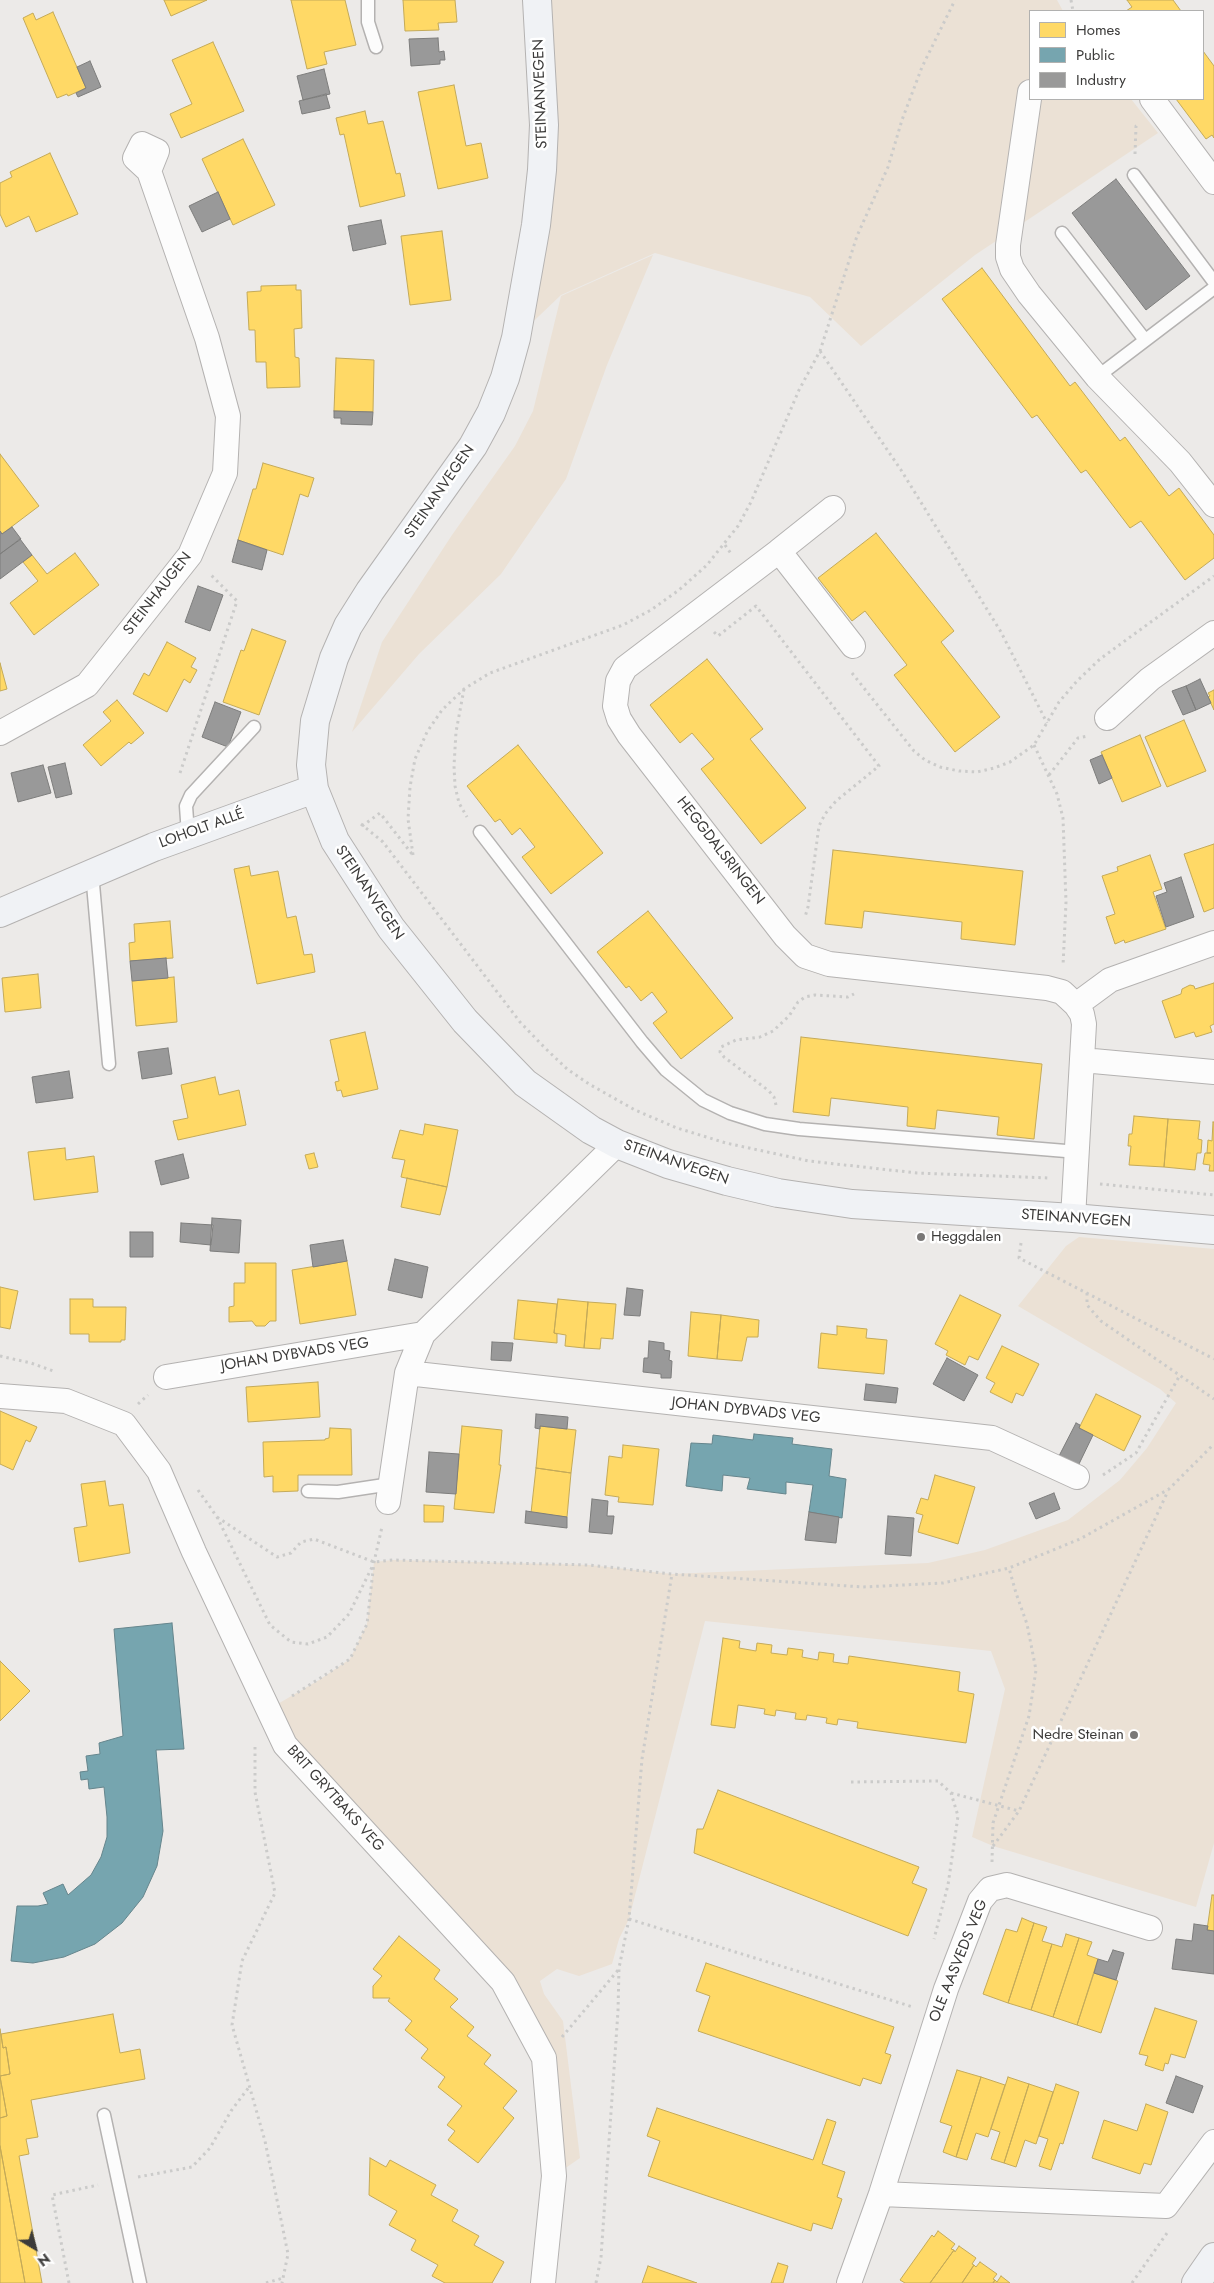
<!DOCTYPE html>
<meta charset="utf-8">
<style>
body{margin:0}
#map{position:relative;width:1214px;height:2283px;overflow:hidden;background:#eceae8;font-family:Jost,sans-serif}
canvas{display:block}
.legend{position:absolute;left:1029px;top:10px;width:175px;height:90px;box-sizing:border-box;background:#fff;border:1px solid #b1b1b0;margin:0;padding:6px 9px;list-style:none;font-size:15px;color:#3c3b3a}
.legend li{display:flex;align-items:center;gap:10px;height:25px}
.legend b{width:25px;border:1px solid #b1b1b0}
.north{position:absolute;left:10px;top:2223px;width:50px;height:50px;-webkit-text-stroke:4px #fff;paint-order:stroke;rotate:143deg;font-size:14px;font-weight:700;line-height:20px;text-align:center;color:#3c3b3a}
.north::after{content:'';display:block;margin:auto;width:18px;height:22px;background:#3c3b3a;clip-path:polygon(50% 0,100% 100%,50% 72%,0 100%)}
</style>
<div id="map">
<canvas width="1214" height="2283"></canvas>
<ul class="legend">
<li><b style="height:14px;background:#ffd966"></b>Homes</li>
<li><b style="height:14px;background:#76a5af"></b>Public</li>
<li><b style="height:14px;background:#999"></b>Industry</li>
</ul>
<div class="north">N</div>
</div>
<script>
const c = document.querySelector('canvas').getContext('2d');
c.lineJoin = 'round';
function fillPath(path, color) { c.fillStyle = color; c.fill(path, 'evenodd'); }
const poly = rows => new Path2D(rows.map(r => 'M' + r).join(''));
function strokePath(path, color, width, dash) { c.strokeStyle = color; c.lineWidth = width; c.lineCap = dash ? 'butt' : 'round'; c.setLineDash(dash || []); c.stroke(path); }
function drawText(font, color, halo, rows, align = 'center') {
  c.font = font + ' Jost,sans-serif'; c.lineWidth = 5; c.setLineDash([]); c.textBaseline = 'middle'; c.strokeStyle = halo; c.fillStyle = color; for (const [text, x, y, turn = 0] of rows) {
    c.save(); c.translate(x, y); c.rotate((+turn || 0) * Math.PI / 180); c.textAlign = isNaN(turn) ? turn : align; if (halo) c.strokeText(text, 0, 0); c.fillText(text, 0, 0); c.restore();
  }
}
fillPath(poly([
 [537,0,1057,0,1063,11,1030,11,1030,99,1131,99,1158,133,975,255,861,346,810,297,655,253,561,295,516,338,525,295],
 [653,255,607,365,566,479,501,574,419,654,352,732,382,642,452,535,515,446,533,411,561,296],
 [1079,1237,1214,1249,1214,1843,1196,1907,993,1846,972,1837,1005,1689,991,1651,705,1621,629,1919,619,1939,612,1964,579,1976,557,1969,540,1981,544,1994,563,2021,580,2158,554,2176,544,2058,503,1982,269,1709,319,1680,350,1659,367,1624,374,1562,393,1560,589,1565,672,1574,928,1563,985,1550,1068,1520,1120,1480,1147,1448,1176,1403,1160,1389,1018,1306,1066,1246]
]), '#ebe1d5');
const homes = poly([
 [164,0,207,0,171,16,164,0],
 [291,0,345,0,356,45,324,52,327,64,307,69,291,0],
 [403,0,455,0,457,22,438,23,439,30,405,31,403,0],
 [1127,0,1173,0,1181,11,1126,11,1132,7,1127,0],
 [53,12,86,88,68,96,67,94,57,98,23,18,33,13,36,20,53,12],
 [213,42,244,111,181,138,170,114,192,104,172,60,213,42],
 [1203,51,1214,66,1214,138,1212,135,1206,139,1176,99,1203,99,1203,51],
 [454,85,466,146,481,143,488,178,438,189,418,92,454,85],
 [365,111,368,124,383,121,396,174,400,173,405,196,360,207,344,134,340,135,336,118,365,111],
 [243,139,275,205,233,225,202,159,243,139],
 [50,153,78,214,36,232,29,216,6,227,0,214,0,183,12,177,10,172,50,153],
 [442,231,451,300,410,305,401,236,442,231],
 [982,268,1070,386,1075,382,1120,441,1125,437,1169,496,1179,488,1214,535,1214,558,1185,580,1141,521,1130,528,1086,470,1081,473,1037,415,1032,418,942,299,982,268],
 [296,285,296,290,301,290,302,328,294,329,295,357,299,358,300,387,267,388,266,362,256,362,255,330,249,330,247,292,261,291,261,286,296,285],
 [336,358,374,360,373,412,334,411,336,358],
 [0,454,39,506,2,534,0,531,0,454],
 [263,463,314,478,308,497,300,494,283,555,238,540,253,489,256,489,263,463],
 [876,533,954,631,941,642,1000,717,955,752,894,675,907,665,865,611,852,621,818,578,876,533],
 [75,553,99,585,34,635,10,603,38,581,23,562,32,555,47,574,75,553],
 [252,629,286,641,259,715,223,702,241,650,244,651,252,629],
 [167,642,196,658,191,667,197,670,190,683,184,679,167,712,133,694,144,673,149,676,167,642],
 [707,659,763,729,750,739,806,808,761,844,701,769,714,759,692,733,680,743,650,705,707,659],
 [0,663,7,689,0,691,0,663],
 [1214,690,1214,710,1208,697,1210,696,1208,693,1214,690],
 [117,700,144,733,131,744,129,742,101,766,83,745,111,721,103,712,117,700],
 [1184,720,1206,771,1167,787,1145,737,1184,720],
 [1140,735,1161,786,1122,802,1101,752,1140,735],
 [518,745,603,853,551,894,522,857,535,847,520,828,512,835,500,819,495,822,467,786,518,745],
 [1214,844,1214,908,1204,912,1184,854,1214,844],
 [833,850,1023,871,1015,945,961,939,962,922,864,911,862,928,825,924,833,850],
 [1150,855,1162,889,1153,892,1166,929,1125,943,1124,940,1115,944,1106,917,1115,914,1102,876,1118,871,1117,867,1150,855],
 [249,866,251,876,278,871,287,918,296,916,304,955,312,954,315,972,257,984,234,869,249,866],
 [648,911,733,1018,681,1059,653,1023,667,1012,652,992,641,1001,629,986,626,988,597,952,648,911],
 [170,921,173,958,130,961,129,943,135,942,134,924,170,921],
 [38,974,41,1008,5,1012,2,978,38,974],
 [174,977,177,1022,136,1026,132,981,174,977],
 [1214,983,1214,1024,1210,1026,1212,1032,1196,1037,1194,1032,1175,1038,1162,1001,1181,994,1182,989,1190,985,1194,986,1195,989,1214,983],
 [365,1032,378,1089,343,1097,341,1090,337,1091,335,1082,339,1081,330,1040,365,1032],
 [801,1037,1042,1064,1034,1139,997,1135,999,1117,937,1110,935,1129,907,1126,908,1107,831,1098,829,1116,793,1112,801,1037],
 [215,1077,219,1095,239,1090,246,1125,178,1140,173,1121,188,1118,181,1085,215,1077],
 [1134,1116,1168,1119,1164,1167,1129,1165,1131,1146,1128,1146,1129,1134,1132,1134,1134,1116],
 [1168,1119,1200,1121,1198,1139,1202,1140,1201,1153,1197,1153,1195,1170,1164,1167,1168,1119],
 [1213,1122,1214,1122,1214,1171,1209,1171,1210,1165,1203,1164,1205,1153,1211,1153,1207,1153,1208,1140,1212,1141,1213,1122],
 [425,1124,458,1130,447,1187,401,1177,405,1160,392,1158,400,1130,423,1135,425,1124],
 [65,1148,66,1160,94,1156,98,1192,34,1200,28,1152,65,1148],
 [314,1153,318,1167,309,1169,305,1155,314,1153],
 [407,1178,447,1187,440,1215,401,1207,407,1178],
 [347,1261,356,1315,300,1324,292,1270,347,1261],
 [245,1263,276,1263,276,1321,270,1321,265,1326,256,1326,252,1321,229,1322,229,1307,234,1306,234,1283,245,1283,245,1263],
 [0,1287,18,1291,10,1329,0,1327,0,1287],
 [960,1295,1001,1315,978,1360,969,1356,965,1365,946,1355,948,1351,935,1344,960,1295],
 [70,1299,93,1299,93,1307,126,1307,125,1340,121,1340,121,1342,89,1342,89,1334,70,1334,70,1299],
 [558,1299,588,1302,584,1348,565,1346,566,1335,554,1333,558,1299],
 [518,1300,557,1304,554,1333,557,1334,557,1343,514,1339,518,1300],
 [588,1302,616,1304,613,1339,601,1338,600,1349,584,1348,588,1302],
 [691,1312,721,1315,717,1359,688,1356,691,1312],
 [721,1315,759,1320,758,1337,747,1337,742,1361,717,1359,721,1315],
 [837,1326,867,1329,866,1338,887,1340,884,1374,818,1368,821,1333,837,1335,837,1326],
 [1002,1346,1039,1364,1023,1396,1016,1393,1012,1403,990,1392,995,1383,986,1378,1002,1346],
 [318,1382,320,1417,248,1422,246,1387,318,1382],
 [1096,1394,1141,1416,1124,1451,1079,1428,1096,1394],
 [0,1411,37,1427,30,1442,26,1440,13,1470,0,1464,0,1411],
 [462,1426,502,1430,499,1465,501,1465,494,1513,454,1509,462,1426],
 [540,1426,576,1430,571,1473,536,1468,540,1426],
 [330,1428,351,1429,352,1475,298,1475,298,1491,273,1492,273,1476,264,1477,263,1442,325,1440,325,1439,329,1438,330,1428],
 [623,1445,659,1449,653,1505,618,1502,619,1497,605,1495,609,1456,622,1458,623,1445],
 [536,1468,571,1473,567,1517,531,1513,536,1468],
 [935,1475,975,1487,958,1544,918,1532,923,1515,916,1513,921,1498,928,1500,935,1475],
 [105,1481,109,1506,123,1504,130,1553,79,1562,74,1528,87,1526,81,1484,105,1481],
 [424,1505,444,1506,443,1522,424,1522,424,1505],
 [723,1638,740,1641,739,1648,756,1651,757,1643,772,1645,771,1653,787,1655,788,1648,803,1650,802,1657,818,1660,819,1652,834,1654,833,1662,848,1664,849,1656,960,1672,958,1691,974,1694,966,1743,857,1728,858,1722,838,1719,837,1725,826,1723,827,1718,807,1715,806,1720,795,1719,796,1713,776,1710,775,1716,764,1714,765,1709,738,1705,735,1728,711,1725,723,1638],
 [0,1661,30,1691,0,1721,0,1661],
 [718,1790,919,1867,912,1883,927,1889,908,1936,694,1853,697,1829,703,1829,718,1790],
 [1212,1895,1214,1895,1214,1931,1207,1930,1212,1895],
 [1022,1918,1034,1923,1008,2003,983,1994,1006,1929,1017,1932,1022,1918],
 [1034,1923,1047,1927,1042,1941,1052,1944,1031,2010,1008,2003,1034,1923],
 [1066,1934,1079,1938,1053,2017,1031,2010,1052,1944,1062,1947,1066,1934],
 [399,1936,440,1970,434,1979,458,1999,450,2007,474,2027,467,2036,491,2055,484,2064,517,2091,503,2108,514,2118,478,2163,448,2140,455,2131,447,2125,462,2106,438,2087,445,2077,421,2058,428,2049,405,2030,412,2021,388,2001,390,1998,373,1998,373,1986,382,1976,373,1969,399,1936],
 [1079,1938,1092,1942,1087,1955,1098,1959,1077,2025,1053,2017,1079,1938],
 [706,1963,894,2027,885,2053,891,2055,881,2084,863,2078,860,2086,698,2031,710,1996,696,1991,706,1963],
 [1094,1973,1118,1981,1101,2033,1077,2025,1094,1973],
 [1155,2008,1197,2021,1185,2058,1171,2054,1168,2064,1165,2063,1163,2071,1145,2065,1148,2056,1139,2054,1155,2008],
 [113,2014,120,2053,140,2049,145,2079,31,2100,38,2137,26,2139,29,2154,19,2156,42,2283,25,2283,0,2146,0,2118,7,2116,0,2076,10,2074,6,2047,3,2048,1,2034,113,2014],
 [0,2029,3,2048,6,2047,10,2074,0,2076,0,2029],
 [957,2070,981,2077,956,2157,943,2152,952,2126,940,2122,957,2070],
 [0,2077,7,2116,0,2118,0,2077],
 [981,2077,1005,2085,988,2137,976,2133,967,2160,956,2157,981,2077],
 [1008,2077,1029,2084,1004,2163,991,2159,1000,2132,991,2129,1008,2077],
 [1029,2084,1053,2092,1036,2144,1025,2140,1016,2167,1004,2163,1029,2084],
 [1056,2084,1079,2092,1063,2144,1060,2143,1051,2170,1039,2166,1048,2139,1039,2136,1056,2084],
 [1146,2104,1168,2112,1151,2165,1144,2163,1140,2174,1092,2158,1104,2120,1137,2131,1146,2104],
 [657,2108,813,2160,827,2119,836,2122,822,2164,845,2172,837,2197,842,2199,832,2229,813,2223,811,2231,648,2176,660,2141,647,2136,657,2108],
 [0,2146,25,2283,0,2283,0,2146],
 [370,2158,386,2167,390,2160,436,2185,431,2195,458,2210,452,2221,479,2236,474,2245,504,2262,492,2283,445,2283,432,2276,438,2265,411,2250,416,2240,389,2225,397,2211,369,2195,370,2158],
 [938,2231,955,2244,951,2249,954,2250,930,2283,905,2283,900,2280,932,2235,934,2237,938,2231],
 [959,2246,976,2258,972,2264,974,2265,962,2283,930,2283,954,2250,955,2252,959,2246],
 [980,2262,997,2274,993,2279,995,2280,993,2283,962,2283,974,2265,976,2267,980,2262],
 [778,2263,788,2266,783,2283,771,2283,778,2263],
 [648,2266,697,2283,642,2283,648,2266],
 [1001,2276,1010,2283,993,2283,995,2280,997,2282,1001,2276]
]);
fillPath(homes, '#ffd966');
strokePath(homes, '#c4aa59', 1);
const public = poly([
 [754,1434,793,1438,792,1444,832,1449,829,1476,846,1479,842,1518,809,1512,813,1485,786,1482,786,1494,747,1489,750,1478,723,1475,722,1491,686,1486,691,1443,712,1444,713,1435,753,1440,754,1434],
 [172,1623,184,1749,156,1750,163,1831,157,1866,143,1897,122,1923,95,1944,64,1957,33,1963,11,1961,17,1906,38,1906,48,1904,43,1893,63,1884,68,1895,91,1875,101,1857,107,1837,107,1817,104,1787,89,1789,88,1779,81,1780,80,1772,88,1771,86,1756,100,1754,99,1743,123,1736,114,1629,172,1623]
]);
fillPath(public, '#76a5af');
strokePath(public, '#65858c', 1);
const industry = poly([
 [438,38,439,52,444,51,445,60,440,60,440,64,411,66,409,39,438,38],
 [90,61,101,87,78,97,76,93,86,88,77,67,90,61],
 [324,69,330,94,303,100,297,76,324,69],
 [326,94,330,108,302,114,299,101,326,94],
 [1116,179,1190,276,1146,310,1072,213,1116,179],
 [218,192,230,219,202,232,189,206,218,192],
 [381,220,386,244,353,251,348,226,381,220],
 [334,411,373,412,372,425,341,424,341,418,334,418,334,411],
 [12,527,21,539,0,554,0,531,2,534,12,527],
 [20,539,32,555,0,579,0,554,20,539],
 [238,540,267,550,262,570,232,562,238,540],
 [198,586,223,595,210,631,185,622,198,586],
 [1200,679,1211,703,1196,710,1186,686,1200,679],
 [1186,686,1196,710,1183,715,1172,691,1186,686],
 [215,702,241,712,228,747,202,737,215,702],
 [1102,755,1112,778,1099,784,1090,760,1102,755],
 [65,763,72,794,56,798,48,767,65,763],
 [43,765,51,793,18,802,11,773,43,765],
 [1181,877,1194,917,1166,927,1156,896,1167,892,1164,883,1181,877],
 [166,958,168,978,132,981,130,961,166,958],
 [168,1048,172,1074,142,1079,138,1052,168,1048],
 [69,1071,73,1098,36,1103,32,1077,69,1071],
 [183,1154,189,1178,161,1185,155,1161,183,1154],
 [212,1218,241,1220,239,1253,210,1251,212,1218],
 [181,1223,213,1225,211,1245,180,1242,181,1223],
 [130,1232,153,1232,153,1257,130,1257,130,1232],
 [343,1240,347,1261,313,1267,310,1245,343,1240],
 [395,1259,428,1267,422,1298,388,1290,395,1259],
 [627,1288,643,1290,640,1316,624,1315,627,1288],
 [649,1341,664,1343,664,1350,670,1351,669,1360,672,1361,671,1378,661,1378,661,1374,643,1372,644,1358,648,1358,649,1341],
 [492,1342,513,1343,511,1361,491,1360,492,1342],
 [947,1358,978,1375,964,1401,933,1384,947,1358],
 [866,1384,898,1388,896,1403,864,1400,866,1384],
 [536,1414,568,1417,567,1429,540,1426,540,1429,535,1428,536,1414],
 [1076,1423,1080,1425,1079,1428,1093,1435,1078,1466,1059,1456,1076,1423],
 [429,1452,459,1454,456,1494,426,1492,429,1452],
 [1054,1493,1060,1509,1036,1519,1029,1503,1054,1493],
 [592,1499,608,1501,607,1516,614,1516,612,1534,589,1532,592,1499],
 [526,1511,567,1517,567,1528,525,1523,526,1511],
 [809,1512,839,1517,836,1543,805,1540,809,1512],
 [888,1516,914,1518,911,1556,885,1554,888,1516],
 [1194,1924,1208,1926,1207,1930,1214,1931,1214,1974,1172,1969,1176,1939,1192,1941,1194,1924],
 [1113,1950,1124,1953,1116,1980,1094,1973,1098,1959,1108,1962,1113,1950],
 [1176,2076,1203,2086,1193,2113,1166,2103,1176,2076]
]);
fillPath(industry, '#999');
strokePath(industry, '#7d7d7c', 1);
const lane = poly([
 [368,0,368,22,376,47],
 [1134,175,1214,282],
 [1062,233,1145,340],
 [1097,377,1214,288],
 [480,832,642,1042,666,1070,703,1100,730,1113,765,1124,799,1129,1078,1152],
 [188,834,186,806,191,795,254,727],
 [92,873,109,1064],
 [308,1491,338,1492,391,1484],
 [104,2115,140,2283]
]);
const street = poly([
 [1030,92,1008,245,1008,257,1012,269,1029,294,1097,377,1180,462,1214,505],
 [1152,99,1214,182],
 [779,551,833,508],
 [853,646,779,551,625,668,618,681,615,706,619,719,629,735,785,936,805,956,829,964,1047,988,1062,992,1076,1005,1082,1014,1084,1024,1073,1218],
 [1107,718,1150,679,1214,633],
 [0,733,87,685,190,555,225,473,228,416,207,338,149,171,135,158,142,144,157,151,149,171],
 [1076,1005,1110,980,1214,943],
 [1082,1060,1214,1072],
 [407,1373,992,1438,1077,1477],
 [166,1377,423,1334,617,1144],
 [0,1396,66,1401,124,1424,159,1471,194,1552,285,1745,503,1982,544,2058,554,2176,543,2283],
 [388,1502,407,1373,423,1334],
 [881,2194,1166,2206,1214,2142],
 [849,2283,881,2194,946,1989,980,1901,990,1889,1007,1885,1150,1928]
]);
const secondary = poly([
 [537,0,544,125,542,170,536,225,516,338,505,378,491,413,473,446,370,591,348,626,334,658,315,721,311,765,314,789,335,841,391,928,465,1021,525,1083,591,1130,617,1144,668,1164,727,1181,778,1193,852,1204,1073,1218,1214,1230],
 [0,913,154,847,314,789],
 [1196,2283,1214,2257]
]);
strokePath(lane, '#b4b2b1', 15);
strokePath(street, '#b4b2b1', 26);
strokePath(secondary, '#b4b2b1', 30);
strokePath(poly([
 [1071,0,1073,11],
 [1135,154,1136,126,1139,124],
 [820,351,901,470,1001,632,1047,723],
 [725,545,732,555],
 [714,632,718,636,756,606,879,766,836,801,825,814,819,826,808,907,805,917],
 [852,673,914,751,925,760,940,767,959,771,977,772,994,768,1010,762,1034,745,1059,702,1077,681,1100,659,1214,576],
 [464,689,456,732,454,766,455,786,459,803,467,817],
 [1034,745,1057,794,1063,818,1066,902,1063,966],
 [180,773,237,601,209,573],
 [1049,775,1078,738,1088,736],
 [361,824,383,842,520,1022,545,1048,567,1069,589,1084,635,1110,677,1128,726,1143,809,1161,917,1173,1049,1178],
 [362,826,380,813,412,854],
 [413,855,408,819,410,787,415,759,427,732,442,710,464,689,490,673,623,625,651,610,679,590,707,565,738,526,751,502,799,390,820,351,857,236,888,167,902,120,922,67,955,0],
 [776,1105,774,1097,769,1091,724,1057,720,1052,721,1047,736,1040,760,1037,773,1031,789,1016,798,1002,805,997,815,995,848,997,854,994],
 [1100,1184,1214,1195],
 [1021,1243,1019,1258,1214,1359],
 [1087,1293,1087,1305,1101,1321,1214,1399],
 [0,1356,31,1363,56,1372],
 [138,1404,148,1395],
 [1103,1475,1136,1453,1180,1375],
 [198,1490,217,1517,270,1625,291,1642,308,1644,327,1637,349,1614,373,1565],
 [217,1517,277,1557,291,1553,301,1542,314,1539,374,1562,393,1560,589,1565,672,1574,863,1587,943,1583,1009,1568,1080,1539,1169,1489,1214,1444],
 [292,1696,350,1659,367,1624,374,1562,382,1527],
 [255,1747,255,1792,275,1893,242,1961,232,2025,265,2141,288,2254,282,2283],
 [851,1782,938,1781,951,1793,958,1816,948,1885,934,1939],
 [951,1793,1019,1811],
 [993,1846,1019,1811,1168,1491],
 [992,1862,993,1823,1029,1716,1036,1670,1027,1624,1016,1593,1009,1568],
 [629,1919,913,2007],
 [562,2037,619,1969],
 [138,2177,192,2167,210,2148,231,2111,249,2087],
 [69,2283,52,2195,98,2185],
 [266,2283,283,2278],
 [596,2283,601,2257,618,2011,619,1968,629,1919,642,1759,672,1574],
 [1132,2283,1167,2233]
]), '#cbcbca', 3, [2.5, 4]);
strokePath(lane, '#fcfcfc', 12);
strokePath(street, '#fcfcfc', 24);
strokePath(secondary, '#f0f2f5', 28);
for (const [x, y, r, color] of [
 [921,1237,5,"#7a7877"],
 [1134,1735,5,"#7a7877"]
]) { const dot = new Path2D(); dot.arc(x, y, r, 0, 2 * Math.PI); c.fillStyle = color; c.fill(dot); strokePath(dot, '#fff', 2); }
drawText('15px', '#3c3b3a', '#fff', [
 ["STEINANVEGEN",541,94,-92],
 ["STEINANVEGEN",440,492,-55],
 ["STEINHAUGEN",158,594,-52],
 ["LOHOLT ALLÉ",202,829,-20],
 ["HEGGDALSRINGEN",720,851,52],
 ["STEINANVEGEN",369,893,56],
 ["STEINANVEGEN",676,1163,19],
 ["STEINANVEGEN",1076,1219,4],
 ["JOHAN DYBVADS VEG",295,1355,-9],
 ["JOHAN DYBVADS VEG",746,1411,6],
 ["BRIT GRYTBAKS VEG",335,1799,48],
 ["OLE AASVEDS VEG",959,1961,-68]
]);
drawText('15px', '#3c3b3a', '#fff', [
 ["Heggdalen",931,1237],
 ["Nedre Steinan",1124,1735,"right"]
], 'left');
</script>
